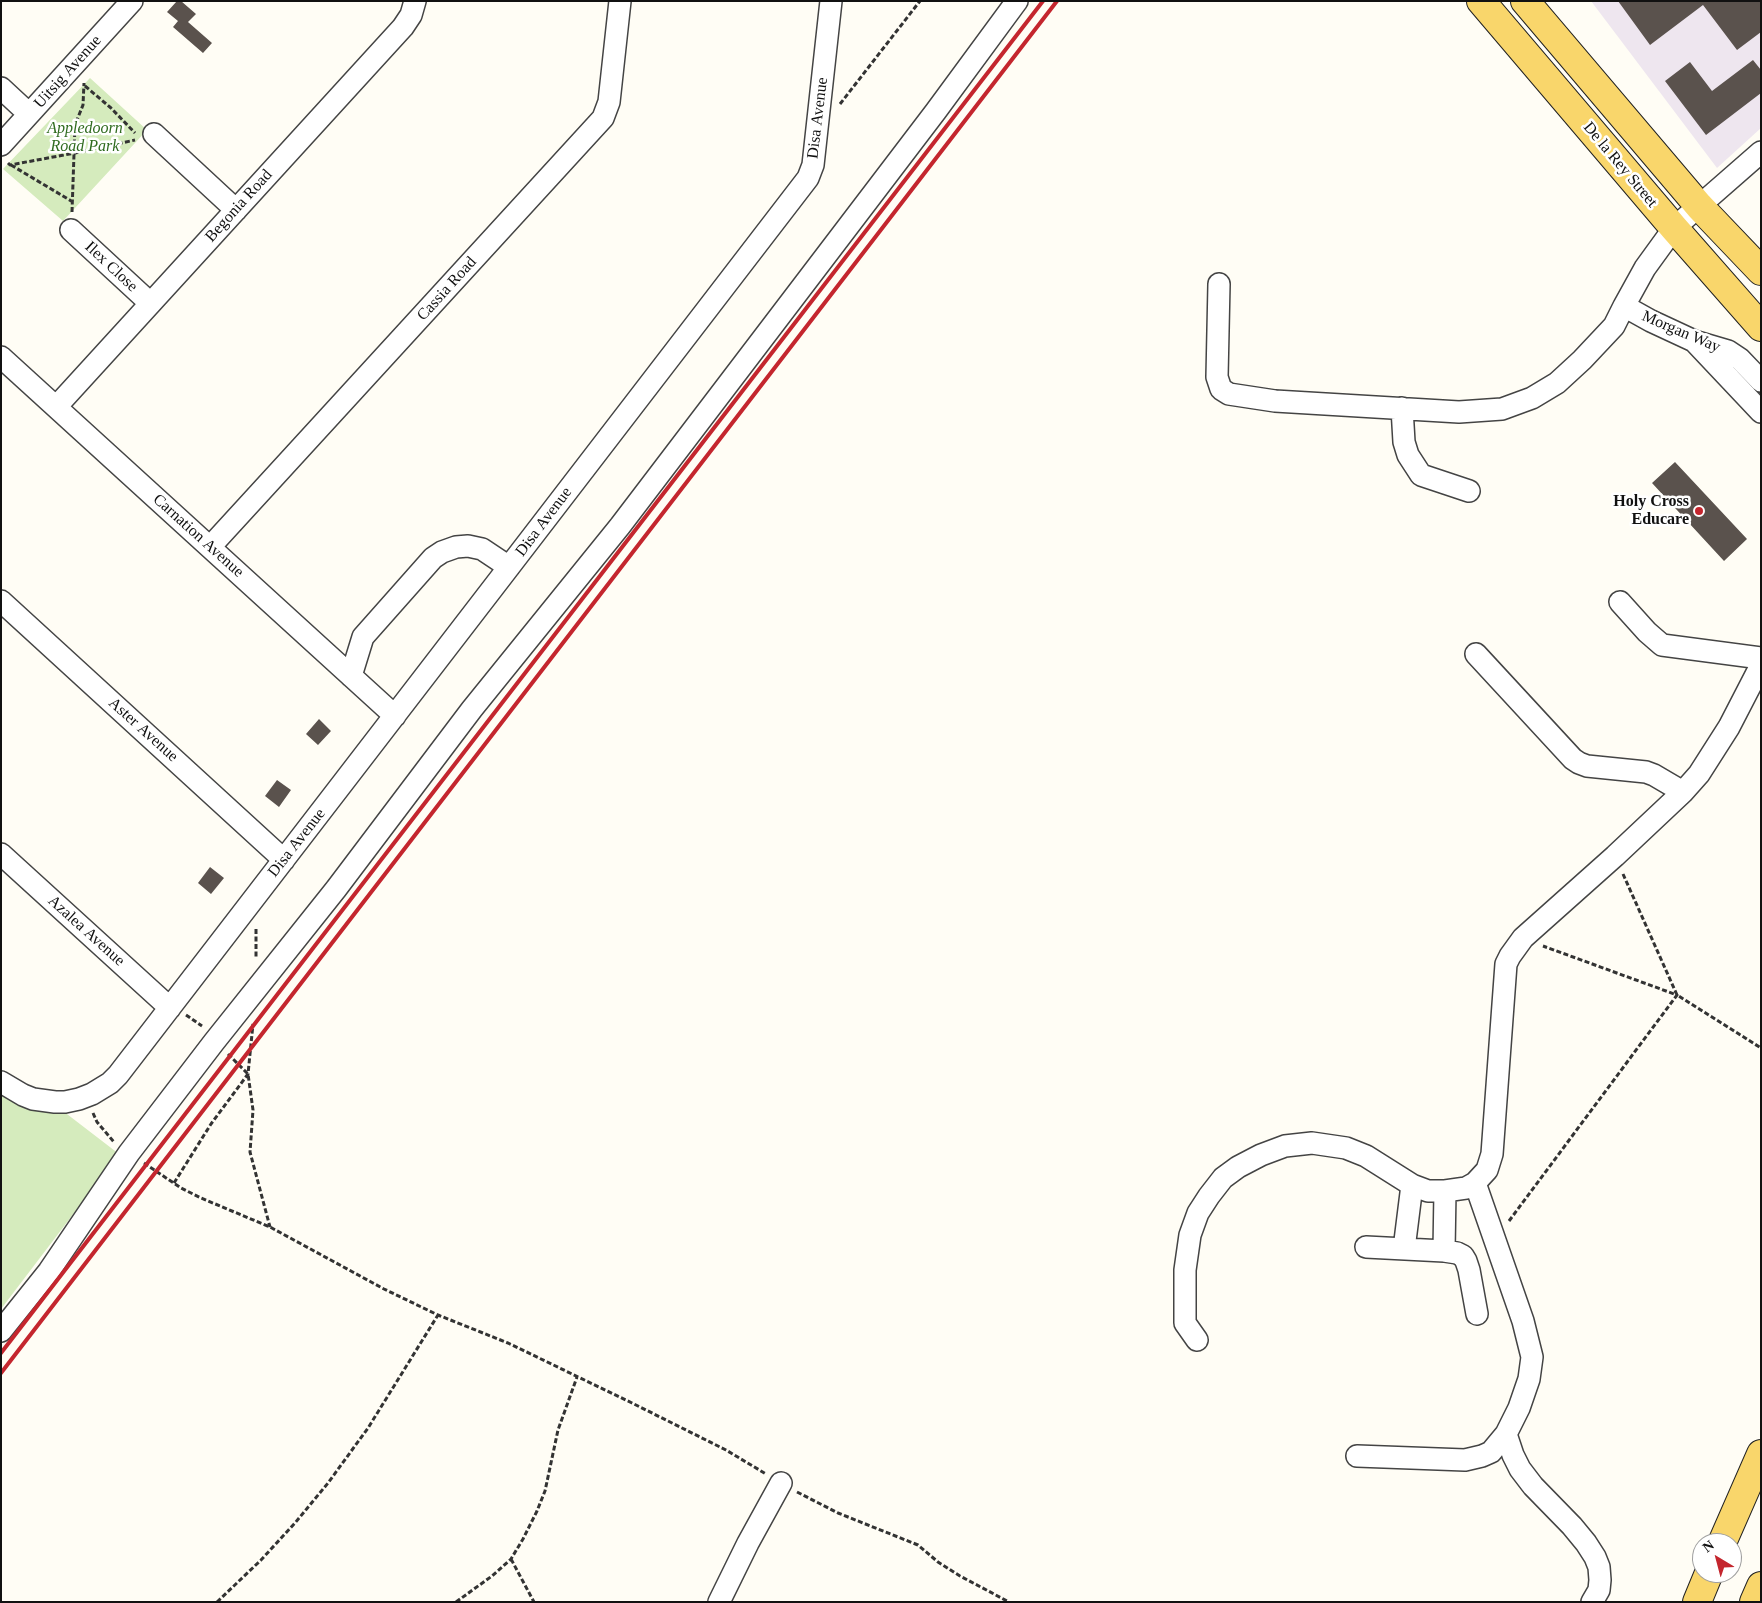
<!DOCTYPE html>
<style>
body{margin:0}
#map{position:relative;width:1762px;height:1603px;overflow:hidden;background:#fffdf5;font-family:Georgia,serif}
canvas{display:block}
.frame{position:absolute;inset:0;border:2px solid #111;pointer-events:none}
.north{position:absolute;left:1692px;top:1533px;width:50px;height:50px;box-sizing:border-box;background:#fff;border:1px solid #a0a0a0;border-radius:50%;rotate:323deg;font-size:14px;font-weight:700;line-height:20px;text-align:center;color:#111}
.north::after{content:'';display:block;margin:auto;width:18px;height:22px;background:#c4262e;clip-path:polygon(50% 0,100% 100%,50% 72%,0 100%)}
</style>
<div id="map">
<canvas width="1762" height="1603"></canvas>
<div class="frame"></div>
<div class="north">N</div>
</div>
<script>
const c = document.querySelector('canvas').getContext('2d');
c.lineJoin = 'round';
function fillPath(path, color) { c.fillStyle = color; c.fill(path, 'evenodd'); }
const poly = rows => new Path2D(rows.map(r => 'M' + r).join(''));
function strokePath(path, color, width, dash) { c.strokeStyle = color; c.lineWidth = width; c.lineCap = dash ? 'butt' : 'round'; c.setLineDash(dash || []); c.stroke(path); }
function drawText(font, color, halo, rows, align = 'center') {
  c.font = font + ' Georgia,serif'; c.lineWidth = 5; c.setLineDash([]); c.textBaseline = 'middle'; c.strokeStyle = halo; c.fillStyle = color; for (const [text, x, y, turn = 0] of rows) {
    c.save(); c.translate(x, y); c.rotate((+turn || 0) * Math.PI / 180); c.textAlign = isNaN(turn) ? turn : align; if (halo) c.strokeText(text, 0, 0); c.fillText(text, 0, 0); c.restore();
  }
}
fillPath(poly([
 [1591,1,1761,1,1761,128,1717,168]
]), '#eee6ef');
fillPath(poly([
 [90,78,147,130,63,221,3,169],
 [1,1091,63,1111,119,1154,1,1309]
]), '#d5ebbd');
fillPath(poly([
 [177,1,181,1,196,14,188,22,212,43,203,53,173,27,178,21,167,12],
 [1618,1,1761,1,1761,32,1737,50,1703,5,1650,45],
 [1753,60,1761,70,1761,93,1706,135,1665,81,1690,62,1712,91],
 [1675,462,1747,539,1724,561,1652,483],
 [319,719,331,731,318,745,306,734],
 [277,780,291,790,279,807,265,796],
 [210,867,224,878,211,894,198,883]
]), '#5a524d');
const minor = poly([
 [1,88,29,114],
 [154,134,236,210],
 [1,145,132,1],
 [1761,152,1674,228,1645,268,1624,306,1651,321,1694,341,1728,351,1740,359,1761,381],
 [71,230,150,303],
 [1219,284,1217,377,1221,389,1229,394,1275,401,1459,412,1502,409,1532,398,1557,383,1582,360,1614,326,1624,306],
 [1694,341,1761,412],
 [1,357,395,716],
 [56,407,403,27,411,15,415,1],
 [1402,408,1404,442,1408,455,1421,475,1469,491],
 [210,547,603,118,609,102,620,1],
 [1,601,284,860],
 [1620,602,1647,632,1662,645,1761,658],
 [1476,654,1573,759,1579,763,1587,766,1646,772,1654,775,1683,792],
 [351,676,363,637,433,558,442,552,456,547,468,546,482,549,509,567],
 [1,854,170,1008],
 [1,1082,23,1095,33,1099,55,1102,65,1102,79,1099,92,1094,110,1083,118,1075,509,567,808,178,813,165,831,1],
 [1445,1191,1444,1251,1457,1253,1463,1256,1466,1261,1469,1270,1477,1314],
 [1366,1247,1444,1251],
 [1404,1249,1412,1185],
 [1,1331,49,1271,129,1153,214,1042,336,889,472,709,620,526,936,111,1017,1],
 [1197,1340,1185,1323,1185,1270,1190,1235,1198,1213,1209,1196,1223,1178,1238,1167,1261,1155,1285,1146,1312,1143,1346,1148,1366,1156,1412,1185,1428,1191,1445,1191,1466,1188,1475,1183,1487,1170,1492,1154,1506,964,1510,956,1523,938,1615,856,1683,792,1699,774,1729,727,1761,665],
 [1506,1434,1513,1455,1520,1469,1533,1486,1572,1526,1586,1543,1595,1557,1599,1567,1600,1580,1599,1590,1592,1602],
 [1357,1456,1465,1460,1482,1456,1491,1452,1506,1434,1519,1408,1529,1379,1532,1357,1523,1321,1475,1183],
 [719,1602,748,1543,781,1483]
]);
const major = poly([
 [1481,1,1674,228,1761,327],
 [1525,1,1699,206,1761,271],
 [1722,1543,1761,1454],
 [1697,1602,1709,1573],
 [1754,1602,1761,1586]
]);
strokePath(minor, '#444', 24);
strokePath(major, '#222', 30);
strokePath(poly([
 [85,86,111,108,135,133],
 [840,104,920,1],
 [8,163,10,165,75,153,135,140],
 [11,165,73,202],
 [72,212,75,125,83,105,84,83],
 [1623,874,1677,995,1761,1048],
 [256,929,256,958],
 [186,1015,202,1026],
 [228,1054,248,1074,253,1110,250,1152,270,1227],
 [93,1113,97,1122,114,1142],
 [144,1163,181,1188,201,1198,270,1227,384,1289,438,1315,508,1343,632,1403,726,1450,766,1474],
 [174,1183,211,1124,248,1074,253,1024],
 [1509,1221,1677,995,1543,946],
 [797,1492,838,1513,918,1545,938,1562,960,1576,1009,1602],
 [511,1559,534,1602],
 [217,1602,261,1560,295,1523,328,1483,368,1428,438,1315],
 [456,1602,492,1576,511,1559,523,1539,537,1511,545,1491,558,1430,577,1377]
]), '#333', 3, [5, 2.5]);
strokePath(minor, '#fff', 21);
strokePath(major, '#f9d66b', 28);
strokePath(poly([
 [1,1353,1043,1],
 [1,1373,1057,1]
]), '#c4262e', 4);
for (const [x, y, r, color] of [
 [1699,511,5,"#c4262e"]
]) { const dot = new Path2D(); dot.arc(x, y, r, 0, 2 * Math.PI); c.fillStyle = color; c.fill(dot); strokePath(dot, '#fff', 2); }
drawText('16px', '#111', '#fff', [
 ["Uitsig Avenue",68,72,-48],
 ["Disa Avenue",818,118,-83],
 ["De la Rey Street",1620,165,50],
 ["Begonia Road",239,206,-48],
 ["Ilex Close",111,267,43],
 ["Cassia Road",447,289,-48],
 ["Morgan Way",1681,332,23],
 ["Disa Avenue",544,522,-53],
 ["Carnation Avenue",198,536,42],
 ["Aster Avenue",143,730,42],
 ["Disa Avenue",297,843,-52],
 ["Azalea Avenue",86,931,42]
]);
drawText('italic 16px', '#2f6b1f', '#fff', [
 ["Appledoorn",85,129],
 ["Road Park",85,147]
]);
drawText('bold 16px', '#111', '#fff', [
 ["Holy Cross",1689,502],
 ["Educare",1689,520]
], 'right');
</script>
